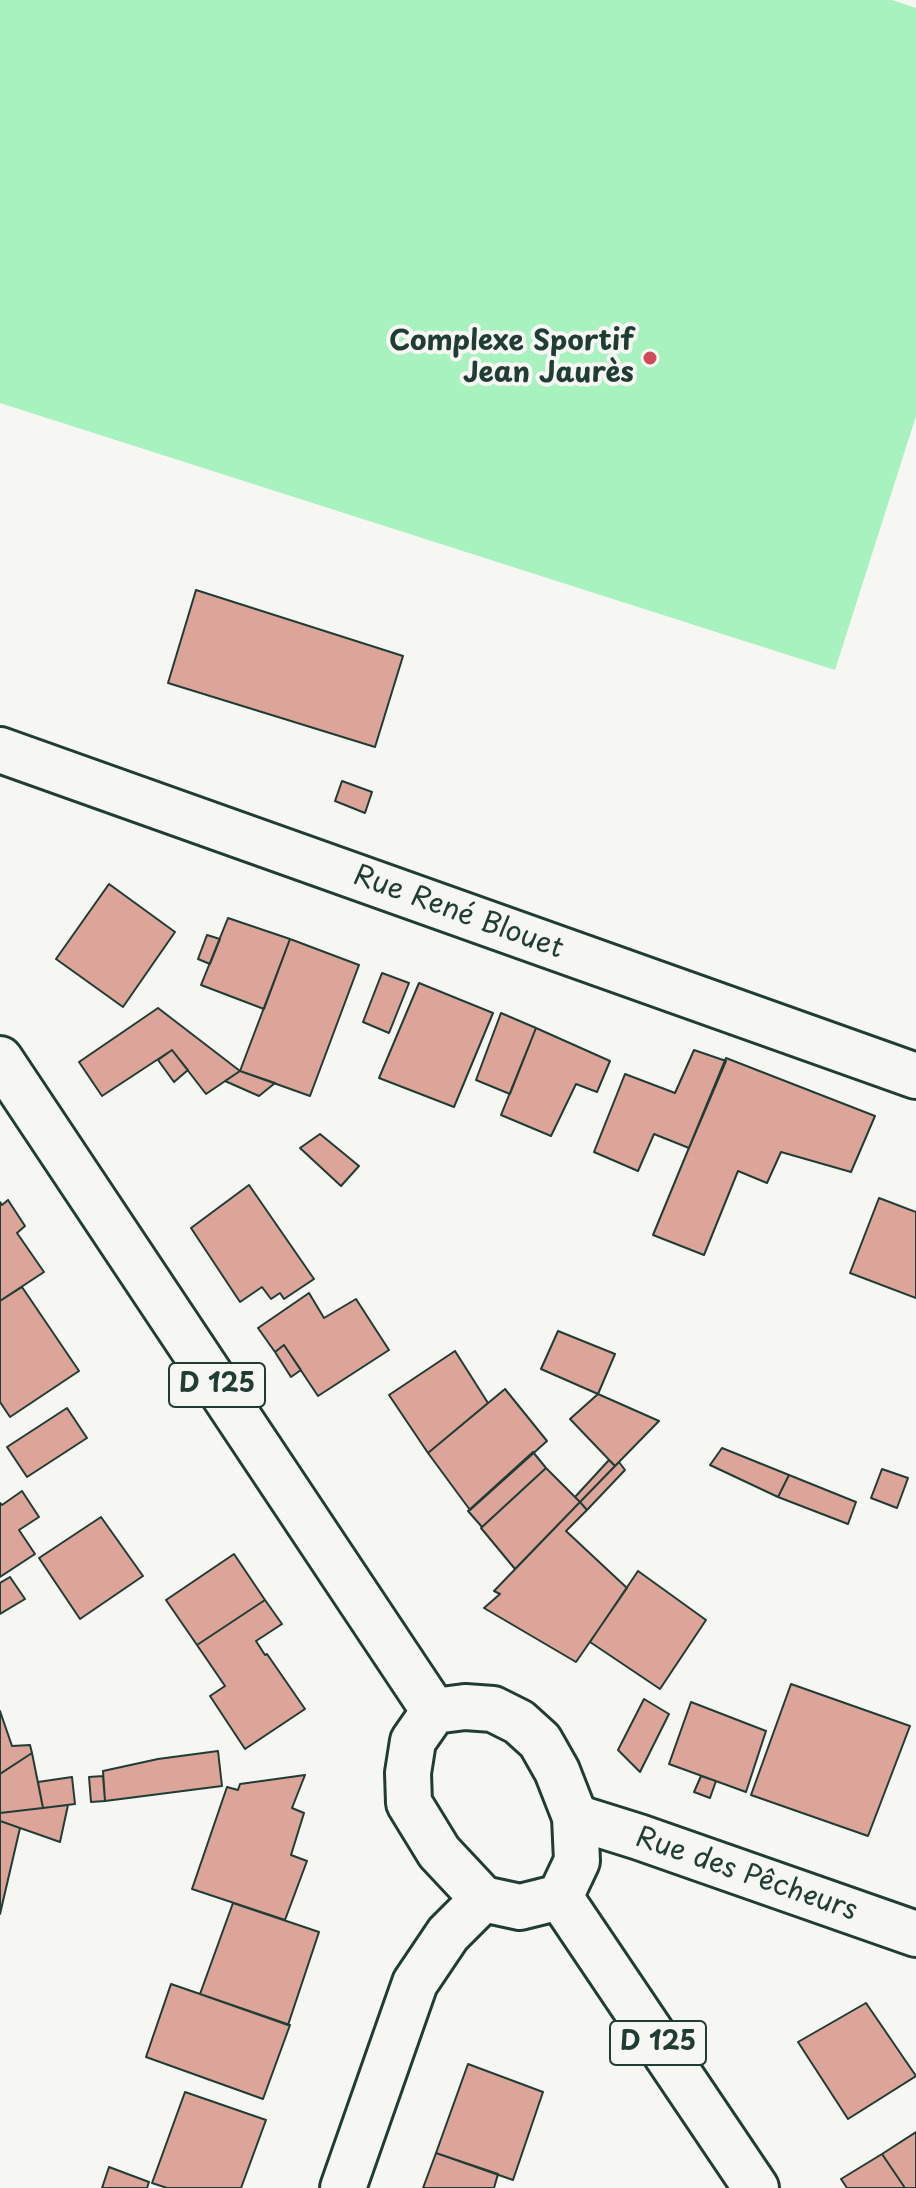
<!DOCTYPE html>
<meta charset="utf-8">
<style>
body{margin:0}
canvas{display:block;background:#f6f6f2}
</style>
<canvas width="916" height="2188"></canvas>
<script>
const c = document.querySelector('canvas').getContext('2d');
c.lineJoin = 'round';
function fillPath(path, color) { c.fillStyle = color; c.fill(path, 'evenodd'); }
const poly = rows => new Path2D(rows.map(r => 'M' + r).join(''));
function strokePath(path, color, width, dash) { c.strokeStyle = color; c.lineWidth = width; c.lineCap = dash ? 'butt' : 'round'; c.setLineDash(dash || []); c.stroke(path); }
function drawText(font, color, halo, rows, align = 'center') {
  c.font = font + ' "Playpen Sans",sans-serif'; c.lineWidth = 8; c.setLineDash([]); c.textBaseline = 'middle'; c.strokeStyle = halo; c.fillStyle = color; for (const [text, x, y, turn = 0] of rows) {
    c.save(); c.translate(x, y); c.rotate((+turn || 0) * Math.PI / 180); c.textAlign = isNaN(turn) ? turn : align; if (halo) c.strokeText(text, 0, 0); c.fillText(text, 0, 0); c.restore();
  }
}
fillPath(poly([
 [0,0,892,0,916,8,916,416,835,670,0,403]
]), '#a8f2c0');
const building = poly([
 [196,590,403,656,375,747,168,683,196,590],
 [342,781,372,792,365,813,335,801,342,781],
 [109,884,175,932,123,1007,56,959,109,884],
 [228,918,290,939,264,1009,201,985,228,918],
 [207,935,220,939,210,964,198,959,207,935],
 [290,939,359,965,310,1096,240,1071,290,939],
 [382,973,409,983,389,1033,363,1022,382,973],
 [419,983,493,1013,454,1107,379,1078,419,983],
 [158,1008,240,1071,206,1094,172,1050,102,1096,79,1062,158,1008],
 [501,1013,536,1028,510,1094,476,1080,501,1013],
 [536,1028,610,1061,597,1092,576,1084,551,1136,501,1115,536,1028],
 [172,1050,188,1070,174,1082,158,1060,172,1050],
 [694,1050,726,1061,689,1148,654,1134,638,1171,594,1152,625,1074,675,1093,694,1050],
 [726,1058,875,1116,851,1172,781,1152,767,1183,738,1171,704,1255,653,1235,726,1058],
 [240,1071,275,1083,259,1096,225,1081,240,1071],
 [320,1134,359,1166,341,1186,300,1148,320,1134],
 [249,1185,314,1279,284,1299,280,1293,271,1299,262,1287,240,1302,191,1228,249,1185],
 [879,1198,916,1212,916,1298,850,1273,879,1198],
 [8,1200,25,1226,17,1233,44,1272,0,1301,0,1202,2,1205,8,1200],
 [22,1287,79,1371,10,1417,0,1402,0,1301,22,1287],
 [309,1293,324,1318,356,1299,389,1350,318,1396,284,1345,275,1352,258,1328,309,1293],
 [558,1331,615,1354,598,1394,541,1369,558,1331],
 [284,1345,301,1370,291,1377,275,1352,284,1345],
 [455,1351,488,1403,428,1453,389,1395,455,1351],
 [505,1389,547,1441,470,1510,428,1453,505,1389],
 [598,1394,659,1421,615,1466,570,1419,598,1394],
 [67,1408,87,1438,27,1477,7,1447,67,1408],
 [722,1448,789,1475,778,1497,710,1465,722,1448],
 [533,1452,546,1468,482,1527,468,1511,533,1452],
 [609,1460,615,1466,580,1502,575,1497,609,1460],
 [619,1462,625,1470,587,1510,580,1502,619,1462],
 [546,1468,580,1502,515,1569,481,1528,546,1468],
 [882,1469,908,1478,897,1508,871,1498,882,1469],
 [789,1475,856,1502,848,1524,778,1497,789,1475],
 [22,1491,39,1517,19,1530,35,1554,0,1577,0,1503,2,1505,22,1491],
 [580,1502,587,1510,566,1531,627,1588,576,1662,484,1608,500,1594,494,1591,580,1502],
 [101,1517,143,1576,80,1619,39,1558,101,1517],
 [234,1554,265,1600,197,1645,166,1600,234,1554],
 [638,1571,706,1620,660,1689,590,1642,638,1571],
 [10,1577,25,1599,0,1614,0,1583,10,1577],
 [265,1600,282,1624,256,1641,265,1655,267,1654,305,1709,245,1749,210,1696,225,1686,197,1645,265,1600],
 [791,1684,910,1726,868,1836,751,1795,791,1684],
 [644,1699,669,1714,640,1772,618,1750,644,1699],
 [691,1702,766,1731,746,1792,669,1764,691,1702],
 [0,1711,12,1746,30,1745,32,1753,0,1774,0,1711],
 [218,1751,222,1786,105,1801,103,1771,158,1759,218,1751],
 [32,1753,43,1808,0,1813,0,1774,32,1753],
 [305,1775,292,1808,304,1813,291,1855,307,1861,285,1920,192,1889,227,1787,238,1790,240,1784,305,1775],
 [103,1776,105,1801,91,1802,89,1777,103,1776],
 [701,1776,716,1781,710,1798,694,1792,701,1776],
 [72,1777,75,1804,43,1808,38,1782,72,1777],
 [68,1805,60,1842,0,1821,0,1813,68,1805],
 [0,1821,20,1828,0,1914,0,1821],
 [233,1903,319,1932,288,2025,200,1994,233,1903],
 [171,1984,290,2025,263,2099,146,2057,171,1984],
 [866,2003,916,2076,848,2119,798,2042,866,2003],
 [468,2064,543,2092,513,2180,436,2153,468,2064],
 [185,2092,266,2120,241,2188,167,2188,152,2183,185,2092],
 [916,2132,916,2188,905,2188,882,2154,916,2132],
 [436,2153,498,2174,494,2188,423,2188,436,2153],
 [882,2154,905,2188,847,2188,841,2179,882,2154],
 [109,2167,149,2182,147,2188,102,2188,109,2167]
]);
fillPath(building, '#dda499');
strokePath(building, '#1f3d34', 2);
const street = poly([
 [0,750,916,1076],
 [575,1817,639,1837,916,1934],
 [343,2188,415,1983,448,1934,483,1899]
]);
const primary = poly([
 [0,1059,434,1711],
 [465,1707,493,1709,519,1722,540,1741,557,1771,575,1817,577,1861,560,1897,520,1907,483,1899,439,1852,409,1803,408,1773,413,1741,434,1711,465,1707],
 [560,1897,756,2188]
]);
strokePath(street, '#1f3d34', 50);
strokePath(primary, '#1f3d34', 50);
strokePath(street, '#f6f6f2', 44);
strokePath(primary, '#f6f6f2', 44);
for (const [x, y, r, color] of [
 [650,358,8,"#d1495b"]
]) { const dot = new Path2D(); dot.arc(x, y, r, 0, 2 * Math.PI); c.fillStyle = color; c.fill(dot); strokePath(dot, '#f6f6f2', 3); }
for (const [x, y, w] of [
 [217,1385,96],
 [658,2043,96]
]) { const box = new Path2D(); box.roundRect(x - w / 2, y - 22, w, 44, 6); c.fillStyle = '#f6f6f2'; c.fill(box); strokePath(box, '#1f3d34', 2); }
drawText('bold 26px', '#1f3d34', null, [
 ["D 125",217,1385],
 ["D 125",658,2043]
]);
drawText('bold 28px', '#1f3d34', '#f6f6f2', [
 ["Complexe Sportif",634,342],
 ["Jean Jaurès",634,374]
], 'right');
drawText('28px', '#1f3d34', '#f6f6f2', [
 ["Rue René Blouet",458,913,20],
 ["Rue des Pêcheurs",746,1875,19]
]);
</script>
